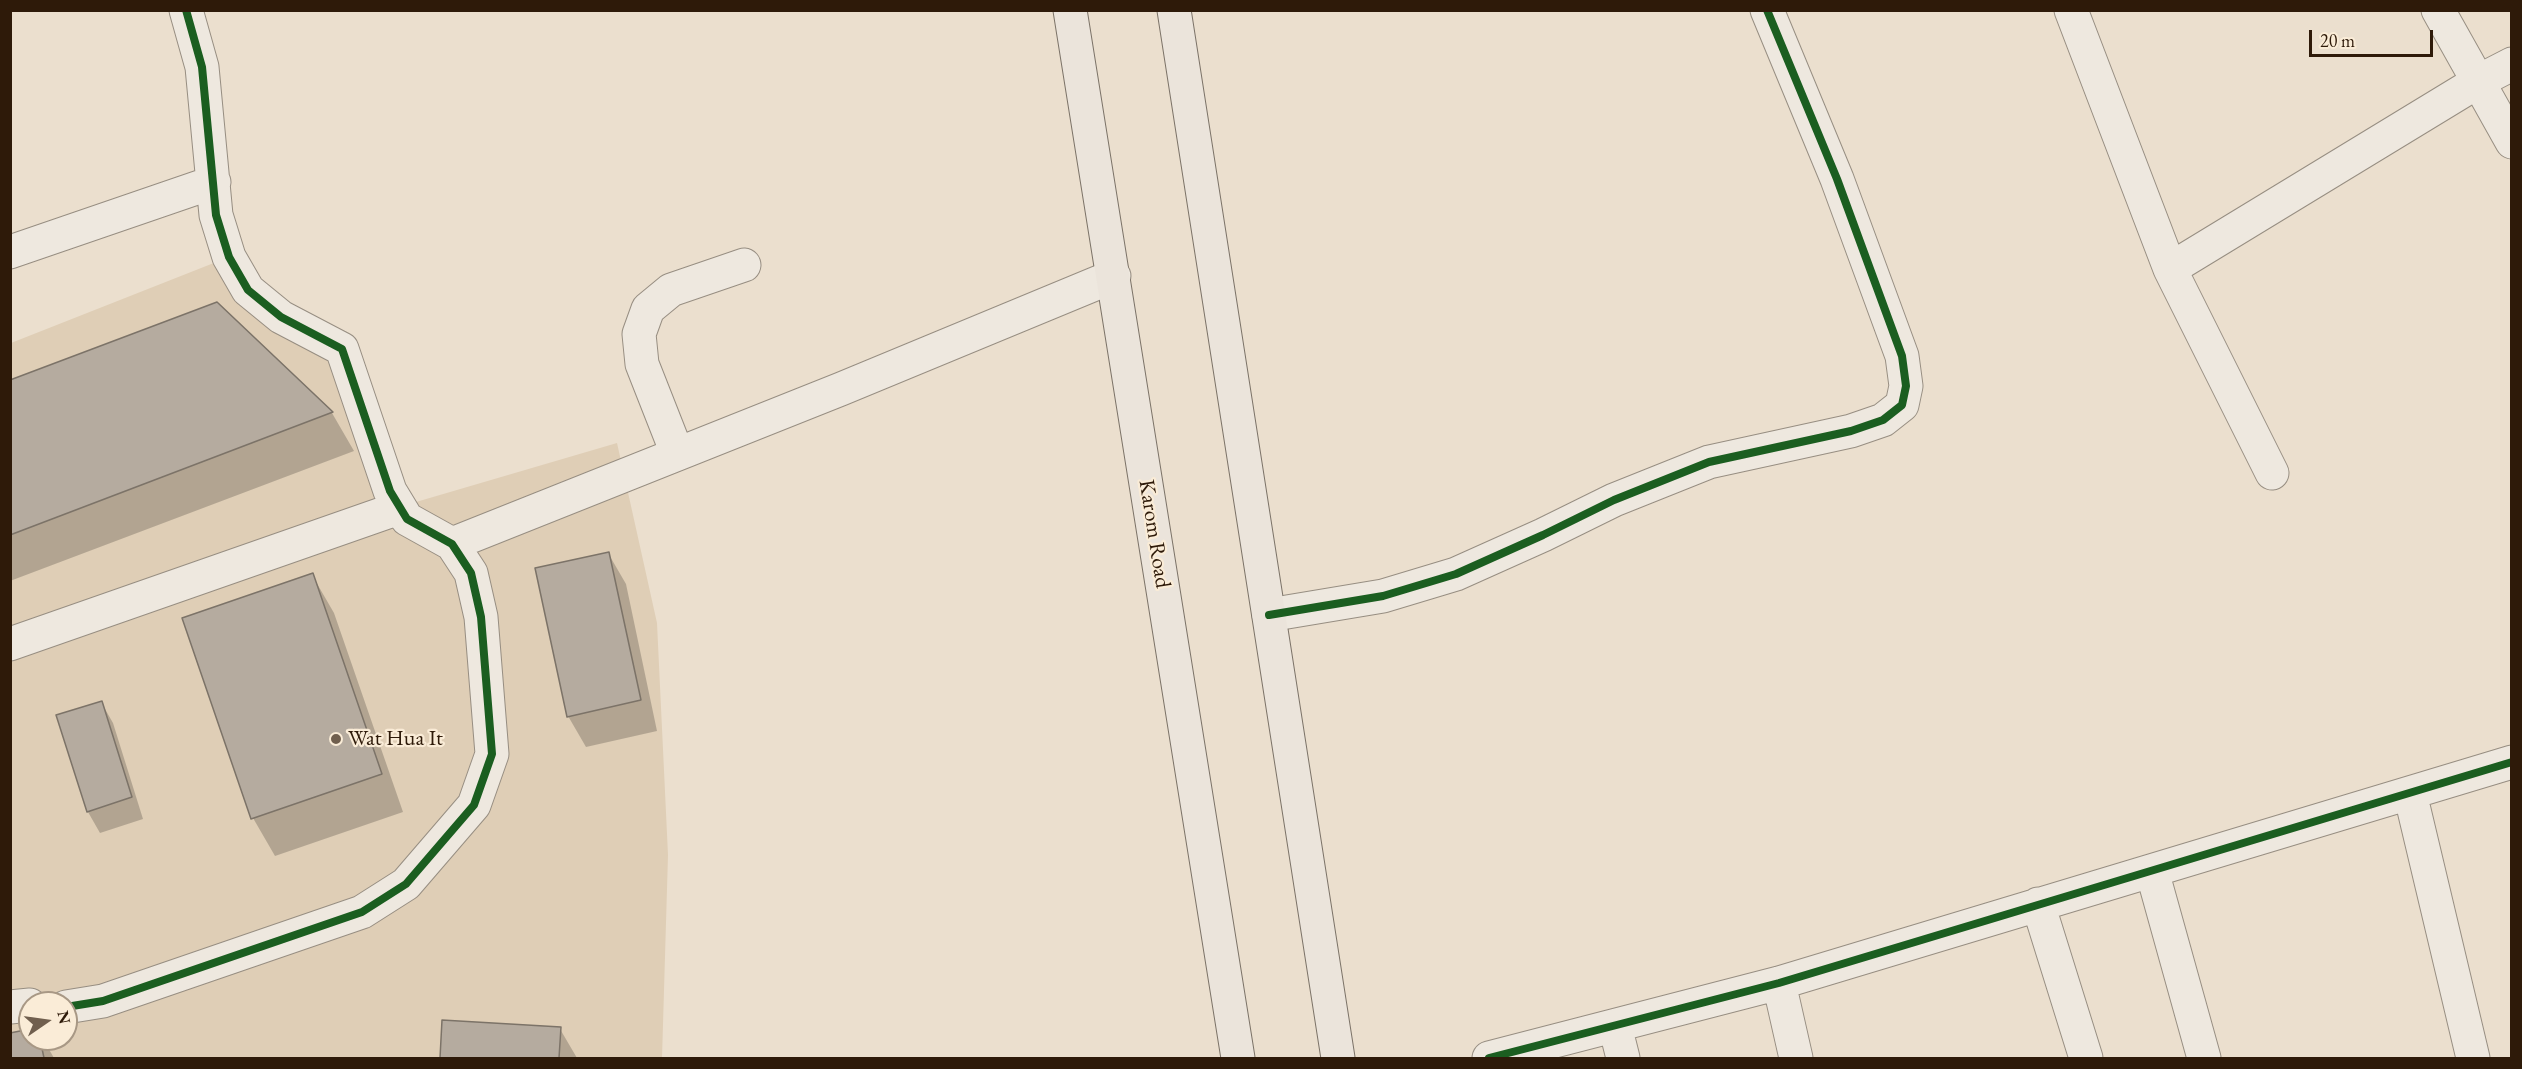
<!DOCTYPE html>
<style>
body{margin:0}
#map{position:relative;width:2522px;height:1069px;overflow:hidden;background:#ebdfce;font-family:"EB Garamond",serif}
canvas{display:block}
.frame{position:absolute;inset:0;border:12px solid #2e1a09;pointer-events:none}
.north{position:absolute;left:18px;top:991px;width:60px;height:60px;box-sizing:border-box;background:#faecd7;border:2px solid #a89885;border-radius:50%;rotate:77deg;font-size:16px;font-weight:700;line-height:24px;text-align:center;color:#2e1a09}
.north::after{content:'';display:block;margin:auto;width:21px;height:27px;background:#705f4e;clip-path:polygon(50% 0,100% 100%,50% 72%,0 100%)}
.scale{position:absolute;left:2309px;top:30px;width:124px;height:27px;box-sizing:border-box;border:3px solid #2e1a09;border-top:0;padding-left:8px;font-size:18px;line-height:21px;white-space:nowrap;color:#2e1a09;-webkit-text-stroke:4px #faecd7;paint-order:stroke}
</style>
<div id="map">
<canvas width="2522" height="1069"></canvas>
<div class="frame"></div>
<div class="north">N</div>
<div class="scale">20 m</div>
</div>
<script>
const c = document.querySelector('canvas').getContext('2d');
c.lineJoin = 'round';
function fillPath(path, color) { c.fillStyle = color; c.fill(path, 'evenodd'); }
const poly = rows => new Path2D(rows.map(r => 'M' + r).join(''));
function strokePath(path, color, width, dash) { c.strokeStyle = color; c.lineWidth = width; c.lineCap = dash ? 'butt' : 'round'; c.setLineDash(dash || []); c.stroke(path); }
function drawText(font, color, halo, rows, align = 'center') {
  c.font = font + ' "EB Garamond",serif'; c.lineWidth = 4.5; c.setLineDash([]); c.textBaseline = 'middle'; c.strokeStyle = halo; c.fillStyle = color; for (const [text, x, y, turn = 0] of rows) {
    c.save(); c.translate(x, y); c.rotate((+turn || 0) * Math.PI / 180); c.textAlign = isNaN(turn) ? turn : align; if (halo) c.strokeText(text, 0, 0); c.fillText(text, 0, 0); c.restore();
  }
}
fillPath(poly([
 [229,257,350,369,399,507,617,443,657,623,668,855,662,1058,11,1058,11,343],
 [30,1003,66,1003,66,1039,30,1039]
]), '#dfceb6');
fillPath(poly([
 [217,304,332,413,354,451,10,581,10,382],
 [608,553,626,584,657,731,586,747,568,716],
 [312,575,334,613,403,812,275,856,253,818],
 [101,702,113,723,143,819,100,833,88,812],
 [444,1022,560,1029,577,1058,441,1058],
 [30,1031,30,1039,43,1039,54,1058,10,1058,10,1034]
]), '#0003');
const building = poly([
 [217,302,333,412,10,535,10,380,217,302],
 [609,552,641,700,567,717,535,568,609,552],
 [313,573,382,774,251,819,182,618,313,573],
 [102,701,132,797,87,812,56,715,102,701],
 [442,1020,561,1027,559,1058,440,1058,442,1020],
 [30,1029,30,1039,40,1039,44,1058,10,1058,10,1033,30,1029]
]);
fillPath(building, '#b5ab9f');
strokePath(building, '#7c7368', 1.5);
const minor = poly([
 [2071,10,2170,269],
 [2438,10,2512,142],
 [10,252,214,182],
 [677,453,642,364,639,334,648,309,671,290,744,265],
 [2272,473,2170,269,2479,81,2512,64],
 [452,544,841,389,1114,276],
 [1269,615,1383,596,1456,574,1543,535,1614,500,1709,462,1851,431,1883,420,1902,405,1906,386,1902,356,1837,179,1767,10],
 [10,644,399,508],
 [2410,793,2473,1058],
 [2152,871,2204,1058],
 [2038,904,2086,1058],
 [1779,983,1796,1058],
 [10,1007,30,1005],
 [66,1007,103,1001,362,912,406,884,474,805,492,754,481,617,471,573,452,544,407,519,390,491,342,349,281,317,248,290,229,257,216,215,202,67,186,10],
 [1615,1026,1623,1058],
 [1489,1058,1779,983,2512,762]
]);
const major = poly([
 [1070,10,1238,1058],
 [1174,10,1338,1058]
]);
strokePath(minor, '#978e82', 35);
strokePath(major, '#7c7368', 35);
strokePath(minor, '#eee8df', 33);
strokePath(major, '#ebe4db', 33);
strokePath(poly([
 [1269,615,1383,596,1456,574,1543,535,1614,500,1709,462,1851,431,1883,420,1902,405,1906,386,1902,356,1837,179,1767,10],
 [66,1007,103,1001,362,912,406,884,474,805,492,754,481,617,471,573,452,544,407,519,390,491,342,349,281,317,248,290,229,257,216,215,202,67,186,10],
 [1489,1058,1779,983,2512,762]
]), '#1b5e20', 8);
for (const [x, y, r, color] of [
 [336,739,6,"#705f4e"]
]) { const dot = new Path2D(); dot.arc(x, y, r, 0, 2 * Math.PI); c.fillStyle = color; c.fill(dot); strokePath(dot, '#faecd7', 2); }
drawText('22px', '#2e1a09', '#faecd7', [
 ["Karom Road",1154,534,81]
]);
drawText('22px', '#2e1a09', '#faecd7', [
 ["Wat Hua It",348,739]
], 'left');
</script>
